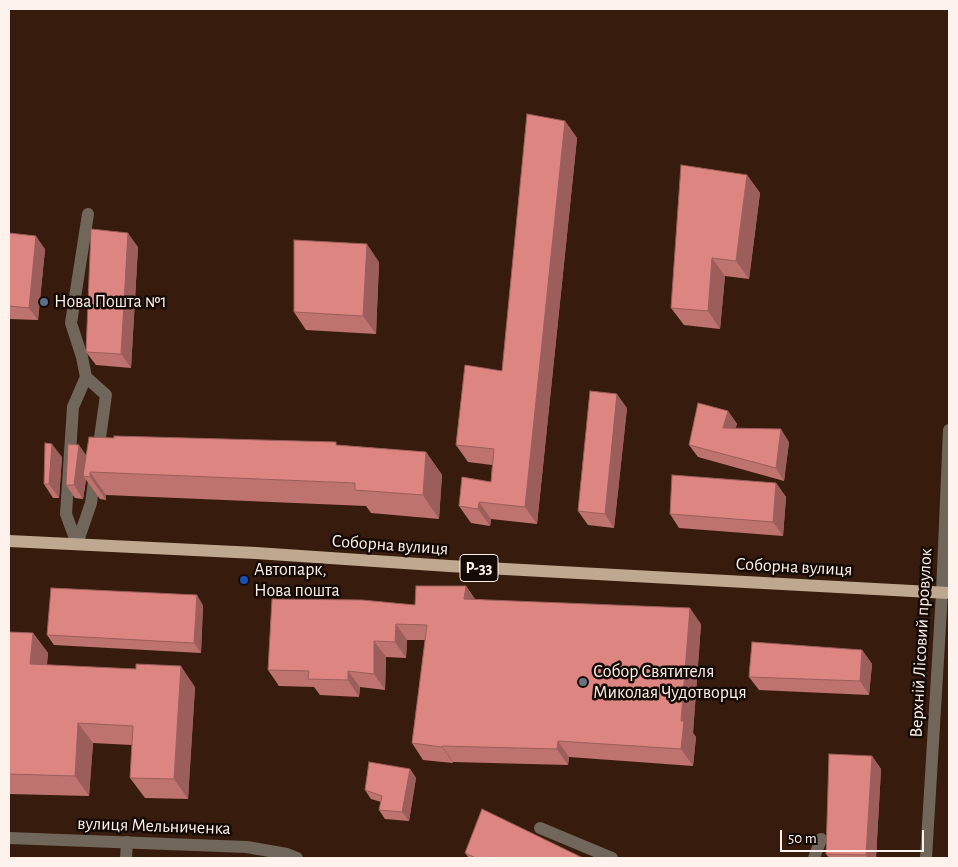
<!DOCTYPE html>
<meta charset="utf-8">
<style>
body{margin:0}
#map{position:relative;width:958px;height:867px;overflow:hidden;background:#371c0d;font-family:"Alegreya Sans",sans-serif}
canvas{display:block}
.frame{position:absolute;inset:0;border:10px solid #fdf2ec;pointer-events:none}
.scale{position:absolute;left:780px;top:830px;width:144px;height:22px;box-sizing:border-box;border:2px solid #fdf2ec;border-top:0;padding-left:6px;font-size:15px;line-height:18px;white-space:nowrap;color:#fdf2ec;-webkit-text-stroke:4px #160a05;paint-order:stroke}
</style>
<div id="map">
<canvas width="958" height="867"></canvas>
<div class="frame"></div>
<div class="scale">50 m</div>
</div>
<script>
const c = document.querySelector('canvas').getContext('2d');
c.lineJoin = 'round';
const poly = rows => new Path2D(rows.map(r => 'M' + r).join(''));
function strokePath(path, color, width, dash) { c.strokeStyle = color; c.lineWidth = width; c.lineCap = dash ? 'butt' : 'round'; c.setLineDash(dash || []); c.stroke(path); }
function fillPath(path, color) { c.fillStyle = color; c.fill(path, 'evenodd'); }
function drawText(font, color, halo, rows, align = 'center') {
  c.font = font + ' "Alegreya Sans",sans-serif'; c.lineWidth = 5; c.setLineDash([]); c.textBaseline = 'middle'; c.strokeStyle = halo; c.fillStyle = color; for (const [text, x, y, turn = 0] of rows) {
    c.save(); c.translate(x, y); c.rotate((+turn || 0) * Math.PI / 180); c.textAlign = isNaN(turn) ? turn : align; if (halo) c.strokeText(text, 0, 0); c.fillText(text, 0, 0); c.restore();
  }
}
strokePath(poly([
 [86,377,106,395,98,452],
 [77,544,66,514,73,407,86,377,82,357,71,323,88,214],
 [77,544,91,503,95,474],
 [540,828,612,858],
 [126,858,127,842],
 [814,858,821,839],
 [926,858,942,593,949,430]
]), '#70665a', 12);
strokePath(poly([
 [9,838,247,847,287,854,297,858]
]), '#70665a', 12);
strokePath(poly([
 [9,541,256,553,449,566,949,593]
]), '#bea990', 12);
fillPath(poly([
 [565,121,577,138,537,524,491,519,490,526,471,523,459,506,491,482,492,465,468,462,456,445,502,371],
 [747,175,760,193,749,279,725,276,720,329,684,325,671,308],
 [9,233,45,249,38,320,9,319],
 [138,247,131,368,96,365,86,352],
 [379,262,376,334,306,330,294,312],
 [627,408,614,528,588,525,578,511],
 [728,411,737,424,735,429,789,442,784,481,698,457,689,445],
 [114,438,338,445,426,452,442,475,439,519,371,513,366,506,106,495,106,500,100,499,86,480,83,499,75,498,66,485,86,455],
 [62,457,59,498,53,498,44,484],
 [776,483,786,497,783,536,679,528,670,514],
 [466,586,475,599,701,624,693,733,696,737,693,766,569,757,568,765,453,762,453,763,423,760,412,743,425,640,407,640,406,658,386,657,385,690,360,687,359,697,320,695,314,687,279,686,268,670,415,605],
 [203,605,201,653,54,645,47,635],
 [9,632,33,633,48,653,47,665,195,687,188,799,145,798,130,778,132,745,93,743,89,796,9,794],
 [862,650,872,664,869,695,759,690,749,677],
 [872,756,881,769,876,858,829,858,826,854],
 [410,769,416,778,409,821,385,819,379,810,381,802,371,799,365,790],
 [465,853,583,858,469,858]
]), '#be736f');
fillPath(poly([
 [565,121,577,138,537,524,525,507],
 [747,175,760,193,749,279,736,261],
 [128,233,138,247,131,368,121,354],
 [36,236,45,249,38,320,29,308],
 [367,244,379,262,376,334,363,316],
 [712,258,725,276,720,329,708,311],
 [617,394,627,408,614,528,605,514],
 [728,411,737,424,732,441,723,428],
 [781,429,789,442,784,481,776,468],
 [52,444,62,457,59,498,49,484],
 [79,445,89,459,83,476,86,480,83,499,74,485],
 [426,452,442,475,439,519,423,495],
 [90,472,106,495,106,500,90,477],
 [776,483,786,497,783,536,773,522],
 [479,502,491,519,490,526,478,509],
 [466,586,477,603,464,599],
 [197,595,203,605,201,653,194,643],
 [690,608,701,624,693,733,696,737,693,766,681,749,681,721],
 [396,624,407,640,406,658,395,642],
 [33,633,48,653,44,684,30,664],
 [374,641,386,657,385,690,374,674],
 [862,650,872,664,869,695,860,681],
 [181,666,195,687,188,799,174,779],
 [348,671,360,687,359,697,348,680],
 [78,723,93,743,89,796,75,776],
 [558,741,569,757,568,765,557,749],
 [442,746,453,762,453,763,442,747],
 [872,756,881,769,876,858,868,858,866,855],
 [410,769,416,778,409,821,402,812]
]), '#9b5e5a');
const building = poly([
 [527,114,565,121,525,507,479,502,478,509,459,506,462,477,491,482,494,449,456,445,465,365,502,371,527,114],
 [681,165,747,175,736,261,712,258,708,311,671,308,681,165],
 [91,229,128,233,121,354,86,352,91,229],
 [9,233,36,236,29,308,9,306,9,233],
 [294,240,367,244,363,316,294,312,294,240],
 [590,391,617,394,605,514,578,511,590,391],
 [698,403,728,411,723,428,781,429,776,468,689,445,698,403],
 [114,436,336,442,336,445,426,452,423,495,355,490,355,483,90,472,90,477,83,476,89,437,114,438,114,436],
 [45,443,52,444,49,484,44,484,45,443],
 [68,444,79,445,74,485,66,485,68,444],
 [672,475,776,483,773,522,670,514,672,475],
 [416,586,466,586,464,599,690,608,681,721,684,721,681,749,558,741,557,749,442,746,442,747,412,743,427,625,396,624,395,642,374,641,374,674,348,671,348,680,308,679,309,671,268,670,272,599,362,600,415,605,416,586],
 [51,588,197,595,194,643,47,635,51,588],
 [9,632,33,633,30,664,136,669,136,664,181,666,174,779,130,778,133,726,78,723,75,776,9,774,9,632],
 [752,642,862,650,860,681,749,677,752,642],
 [829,754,872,756,866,855,826,854,829,754],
 [369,762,410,769,402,812,379,810,382,796,365,790,369,762],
 [482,809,583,858,496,858,494,857,494,858,476,858,465,853,482,809]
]);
fillPath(building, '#dd8681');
strokePath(building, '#9b5e5a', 1);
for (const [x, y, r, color] of [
 [44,302,5,"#5c6f8a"],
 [244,580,5,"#1a4fb4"],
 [583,682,5,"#6b7280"]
]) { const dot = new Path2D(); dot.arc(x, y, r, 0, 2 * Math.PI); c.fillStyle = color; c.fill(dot); strokePath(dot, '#160a05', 2); }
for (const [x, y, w] of [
 [479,568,38]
]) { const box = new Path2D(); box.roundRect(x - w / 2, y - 13.5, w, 27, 4); c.fillStyle = '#160a05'; c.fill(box); strokePath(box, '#fdf2ec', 1); }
drawText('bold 16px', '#fdf2ec', null, [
 ["Р-33",479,568]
]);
drawText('18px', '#fdf2ec', '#160a05', [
 ["Нова Пошта №1",54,302],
 ["Автопарк,",254,570],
 ["Нова пошта",254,591],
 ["Собор Святителя",593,672],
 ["Миколая Чудотворця",593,693]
], 'left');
drawText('18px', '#fdf2ec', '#160a05', [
 ["Соборна вулиця",390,545,4],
 ["Соборна вулиця",794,567,3],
 ["Верхній Лісовий провулок",921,643,-87],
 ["вулиця Мельниченка",154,826,2]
]);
</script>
